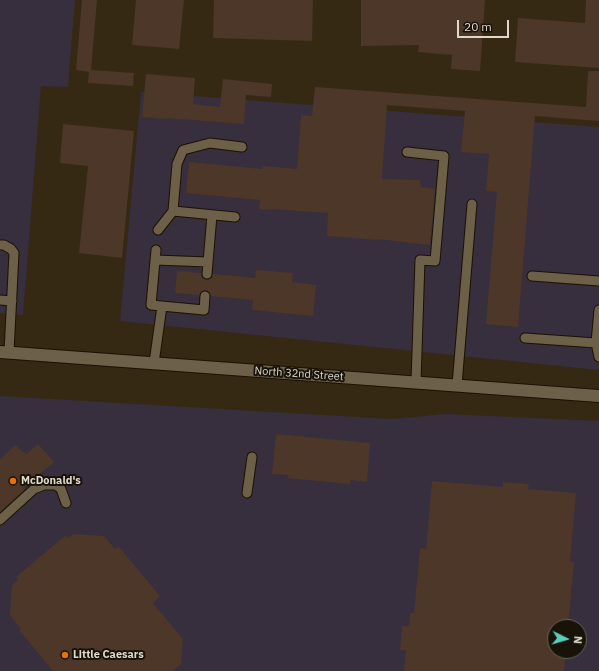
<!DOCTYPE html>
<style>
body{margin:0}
#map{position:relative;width:599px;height:671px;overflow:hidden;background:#352914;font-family:"IBM Plex Sans",sans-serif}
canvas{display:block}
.north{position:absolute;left:547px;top:619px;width:40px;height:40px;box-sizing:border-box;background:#181309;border:1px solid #686257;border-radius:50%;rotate:95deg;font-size:11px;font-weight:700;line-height:16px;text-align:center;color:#dfd8cb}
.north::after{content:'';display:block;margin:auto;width:14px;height:18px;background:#5bcebb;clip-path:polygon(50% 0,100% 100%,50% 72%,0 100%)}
.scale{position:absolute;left:457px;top:20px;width:52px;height:18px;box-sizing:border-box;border:2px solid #dfd8cb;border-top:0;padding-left:5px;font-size:12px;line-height:14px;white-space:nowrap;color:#dfd8cb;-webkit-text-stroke:3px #181309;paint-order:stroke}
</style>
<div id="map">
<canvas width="599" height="671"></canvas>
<div class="north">N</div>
<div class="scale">20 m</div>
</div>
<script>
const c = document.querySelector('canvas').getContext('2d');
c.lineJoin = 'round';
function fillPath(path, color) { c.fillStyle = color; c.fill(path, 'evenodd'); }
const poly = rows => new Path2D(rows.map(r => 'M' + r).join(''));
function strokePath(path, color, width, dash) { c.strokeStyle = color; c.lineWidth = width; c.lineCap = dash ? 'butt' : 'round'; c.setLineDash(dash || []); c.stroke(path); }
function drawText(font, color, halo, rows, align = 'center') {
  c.font = font + ' "IBM Plex Sans",sans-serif'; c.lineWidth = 4; c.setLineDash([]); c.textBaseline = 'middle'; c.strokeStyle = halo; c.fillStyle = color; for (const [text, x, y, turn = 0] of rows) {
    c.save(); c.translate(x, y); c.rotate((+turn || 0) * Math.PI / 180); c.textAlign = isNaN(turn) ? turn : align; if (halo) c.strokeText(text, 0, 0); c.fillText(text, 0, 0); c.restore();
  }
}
fillPath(poly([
 [0,0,75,0,68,87,41,86,23,315,0,313],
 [141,92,599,127,599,370,120,321],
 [0,396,391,419,446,414,599,421,599,671,0,671],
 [555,627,579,627,579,651,555,651]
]), '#372e3e');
fillPath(poly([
 [82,0,97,0,91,70,134,73,133,86,88,83,89,72,76,70],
 [136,0,184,0,179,49,132,45],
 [214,0,313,0,312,41,213,38],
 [361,0,485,0,480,71,451,69,452,55,418,52,419,45,361,46],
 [586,0,599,0,599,68,515,62,518,18,585,23],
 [588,71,599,71,599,121,535,116,518,327,486,324,497,192,486,191,489,154,461,152,465,111,387,105,382,179,420,180,421,187,435,189,430,245,377,239,377,240,327,236,328,213,273,209,273,210,259,209,260,200,186,193,189,162,262,169,263,166,297,169,301,115,312,116,315,87,586,107],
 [146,74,195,78,193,104,220,107,223,79,272,84,271,97,246,95,244,124,167,118,166,119,142,117],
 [63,124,134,131,122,258,79,253,88,166,60,163],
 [256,270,293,273,292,282,316,285,313,316,252,310,253,300,211,296,210,293,206,290,202,291,199,295,175,293,177,271,201,273,201,276,203,279,207,280,212,278,213,274,255,278],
 [276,434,370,443,367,482,351,480,350,484,287,478,288,475,272,474],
 [38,444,54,462,23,488,24,490,0,512,0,459,16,445,23,452,24,452,26,454],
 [432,481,503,487,503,482,529,484,528,489,576,493,570,562,574,562,568,627,555,627,555,651,566,651,564,671,404,671,406,650,400,650,402,626,409,626,410,613,414,613,420,548,426,549],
 [74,534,104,536,115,549,119,547,160,596,153,603,183,639,181,664,173,671,53,671,19,630,21,629,10,615,12,585,18,580,16,577,66,535,68,538]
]), '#4c3728');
const service = poly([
 [407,152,444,156,435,261,420,260,416,382],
 [173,211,177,164,183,150,210,143,242,147],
 [158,230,173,211,235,217],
 [0,245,4,245,11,249,14,253,9,352],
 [156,250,151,305,204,310,205,296],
 [155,260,208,262],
 [207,274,212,215],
 [532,276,599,281],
 [0,300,12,301],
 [525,338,596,343,599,357],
 [596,343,599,310],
 [154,363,162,306],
 [457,385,472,204],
 [247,493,252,457],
 [0,520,34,489,44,485,56,485,61,489,66,503]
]);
const secondary = poly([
 [0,352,599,396]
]);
strokePath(service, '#1c1100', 11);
strokePath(secondary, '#1c1100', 14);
strokePath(service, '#6d6049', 9);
strokePath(secondary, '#6d6049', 12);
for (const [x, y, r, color] of [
 [13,481,4,"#e8710a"],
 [65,655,4,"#e8710a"]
]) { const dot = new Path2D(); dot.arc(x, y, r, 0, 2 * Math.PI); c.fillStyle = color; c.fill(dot); strokePath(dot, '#181309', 1.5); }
drawText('11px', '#dfd8cb', '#181309', [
 ["North 32nd Street",299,374,4]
]);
drawText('bold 11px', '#dfd8cb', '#181309', [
 ["McDonald's",21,481],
 ["Little Caesars",73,655]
], 'left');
</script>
